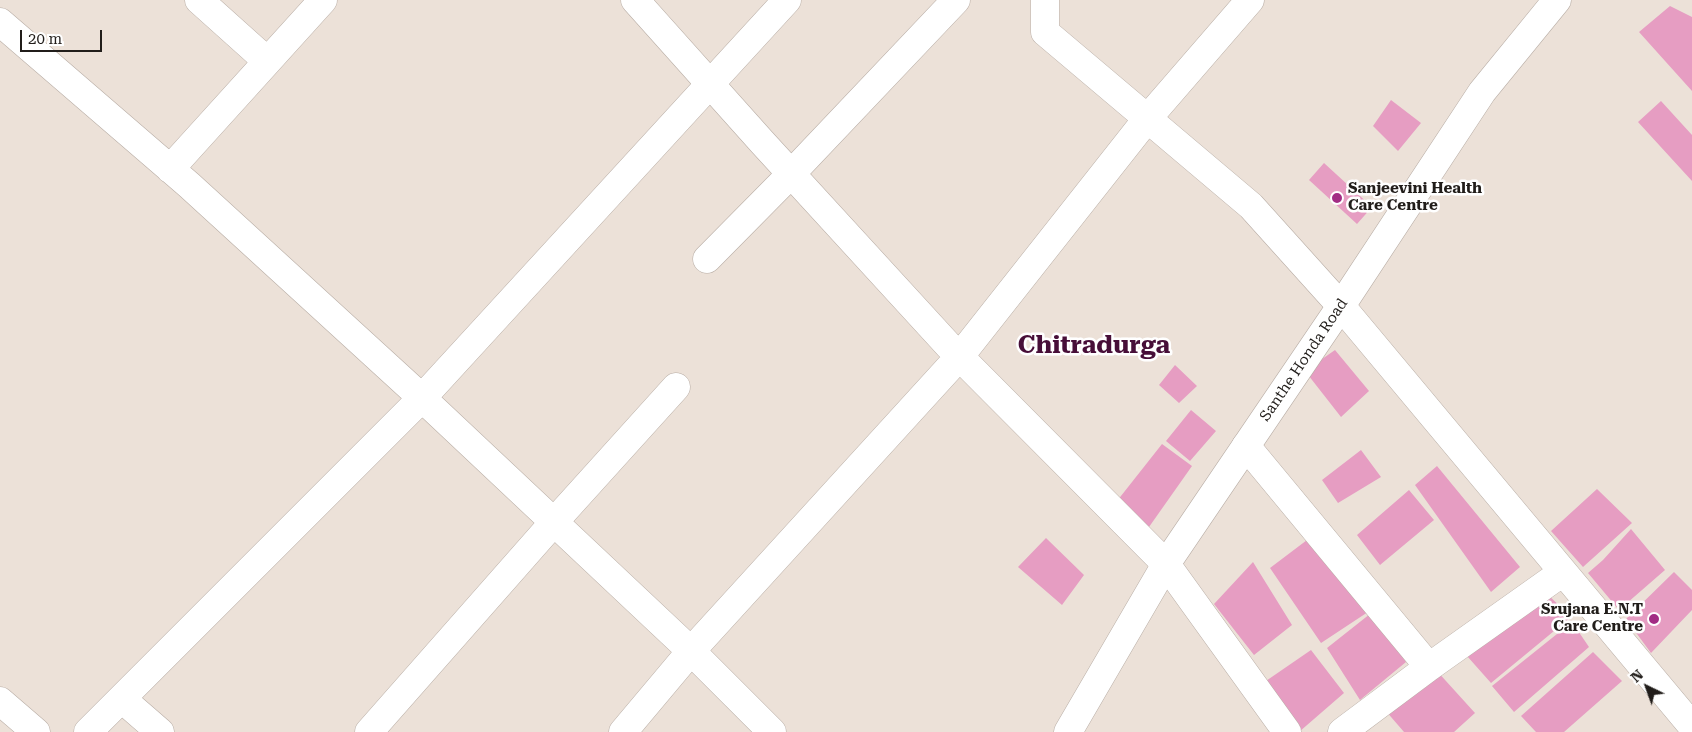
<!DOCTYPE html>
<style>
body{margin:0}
#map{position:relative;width:1692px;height:732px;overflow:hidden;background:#ece1d8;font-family:"Roboto Serif",serif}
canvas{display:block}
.north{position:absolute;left:1622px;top:662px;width:50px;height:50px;-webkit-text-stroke:4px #fff;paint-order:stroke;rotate:318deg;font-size:14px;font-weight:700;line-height:20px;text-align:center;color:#211d1a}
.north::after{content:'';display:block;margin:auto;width:18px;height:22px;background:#211d1a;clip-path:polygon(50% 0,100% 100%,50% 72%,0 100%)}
.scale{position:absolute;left:20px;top:30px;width:82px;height:22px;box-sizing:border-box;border:2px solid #211d1a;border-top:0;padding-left:6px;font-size:15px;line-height:18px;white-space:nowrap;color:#211d1a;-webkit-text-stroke:4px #fff;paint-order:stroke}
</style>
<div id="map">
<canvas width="1692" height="732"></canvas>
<div class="north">N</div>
<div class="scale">20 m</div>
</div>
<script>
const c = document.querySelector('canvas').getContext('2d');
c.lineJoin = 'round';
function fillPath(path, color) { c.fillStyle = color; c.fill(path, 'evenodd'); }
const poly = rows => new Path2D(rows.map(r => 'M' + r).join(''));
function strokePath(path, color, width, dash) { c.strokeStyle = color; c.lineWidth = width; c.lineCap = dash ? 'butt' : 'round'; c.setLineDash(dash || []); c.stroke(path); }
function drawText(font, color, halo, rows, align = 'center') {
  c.font = font + ' "Roboto Serif",serif'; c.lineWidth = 5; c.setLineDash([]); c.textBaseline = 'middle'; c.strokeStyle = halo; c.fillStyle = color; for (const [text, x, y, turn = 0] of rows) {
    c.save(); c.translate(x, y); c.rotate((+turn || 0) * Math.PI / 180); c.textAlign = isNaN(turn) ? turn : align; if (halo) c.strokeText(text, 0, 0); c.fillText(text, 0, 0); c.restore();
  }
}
fillPath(poly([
 [1670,6,1692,17,1692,91,1639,32],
 [1391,100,1421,123,1398,151,1373,126],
 [1661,101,1692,135,1692,181,1638,122],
 [1324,163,1372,207,1357,224,1309,180],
 [1335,350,1369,391,1341,417,1305,371],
 [1175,365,1197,386,1179,403,1159,385],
 [1191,410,1216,431,1190,461,1166,441],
 [1162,444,1192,466,1149,527,1117,501],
 [1361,450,1381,477,1338,503,1322,480],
 [1437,466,1520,567,1491,592,1415,485],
 [1597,489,1632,523,1583,567,1551,531],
 [1409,490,1434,520,1380,565,1357,535],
 [1631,529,1665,570,1619,610,1588,573,1603,560],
 [1311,537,1368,612,1321,643,1270,568],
 [1046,538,1084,575,1062,605,1018,567],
 [1253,562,1292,625,1254,655,1214,604],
 [1674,572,1692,590,1692,610,1651,653,1626,619],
 [1539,586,1571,617,1491,683,1459,647],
 [1375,610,1406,662,1360,700,1327,648],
 [1572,622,1589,647,1514,712,1492,686],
 [1311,650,1344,693,1299,732,1263,683],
 [1593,652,1622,681,1564,732,1536,732,1521,716],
 [1436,670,1475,713,1454,732,1404,732,1385,710]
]), '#e69dc2');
const minor = poly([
 [199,0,267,61],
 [635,0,762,142,948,345,1166,564,1287,732],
 [1045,0,1045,32,1251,206,1341,306,1692,726],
 [0,22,189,185,422,398,691,651,772,732],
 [170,169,323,0],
 [707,259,789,176,956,0],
 [1246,446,1429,667],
 [122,699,160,732],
 [0,701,36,732],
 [88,732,422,398,787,0],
 [369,732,554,522,676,387],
 [623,732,691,651,960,356,1147,119,1250,0],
 [1342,732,1429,667,1563,572]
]);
const major = poly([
 [1068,732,1166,564,1341,306,1482,92,1557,0]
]);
strokePath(minor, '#b8ada5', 29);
strokePath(major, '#b8ada5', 29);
strokePath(minor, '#fff', 28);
strokePath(major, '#fff', 28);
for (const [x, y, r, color] of [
 [1337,198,6,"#a22c84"],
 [1654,619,6,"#a22c84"]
]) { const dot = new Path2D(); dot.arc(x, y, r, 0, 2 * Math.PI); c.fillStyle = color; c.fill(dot); strokePath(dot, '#fff', 2); }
drawText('bold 15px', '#211d1a', '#fff', [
 ["Sanjeevini Health",1348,189],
 ["Care Centre",1348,206],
 ["Srujana E.N.T",1643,610,"right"],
 ["Care Centre",1643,627,"right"]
], 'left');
drawText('15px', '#211d1a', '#fff', [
 ["Santhe Honda Road",1304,360,-56]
]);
drawText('bold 25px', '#470e38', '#fff', [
 ["Chitradurga",1094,346]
]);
</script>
